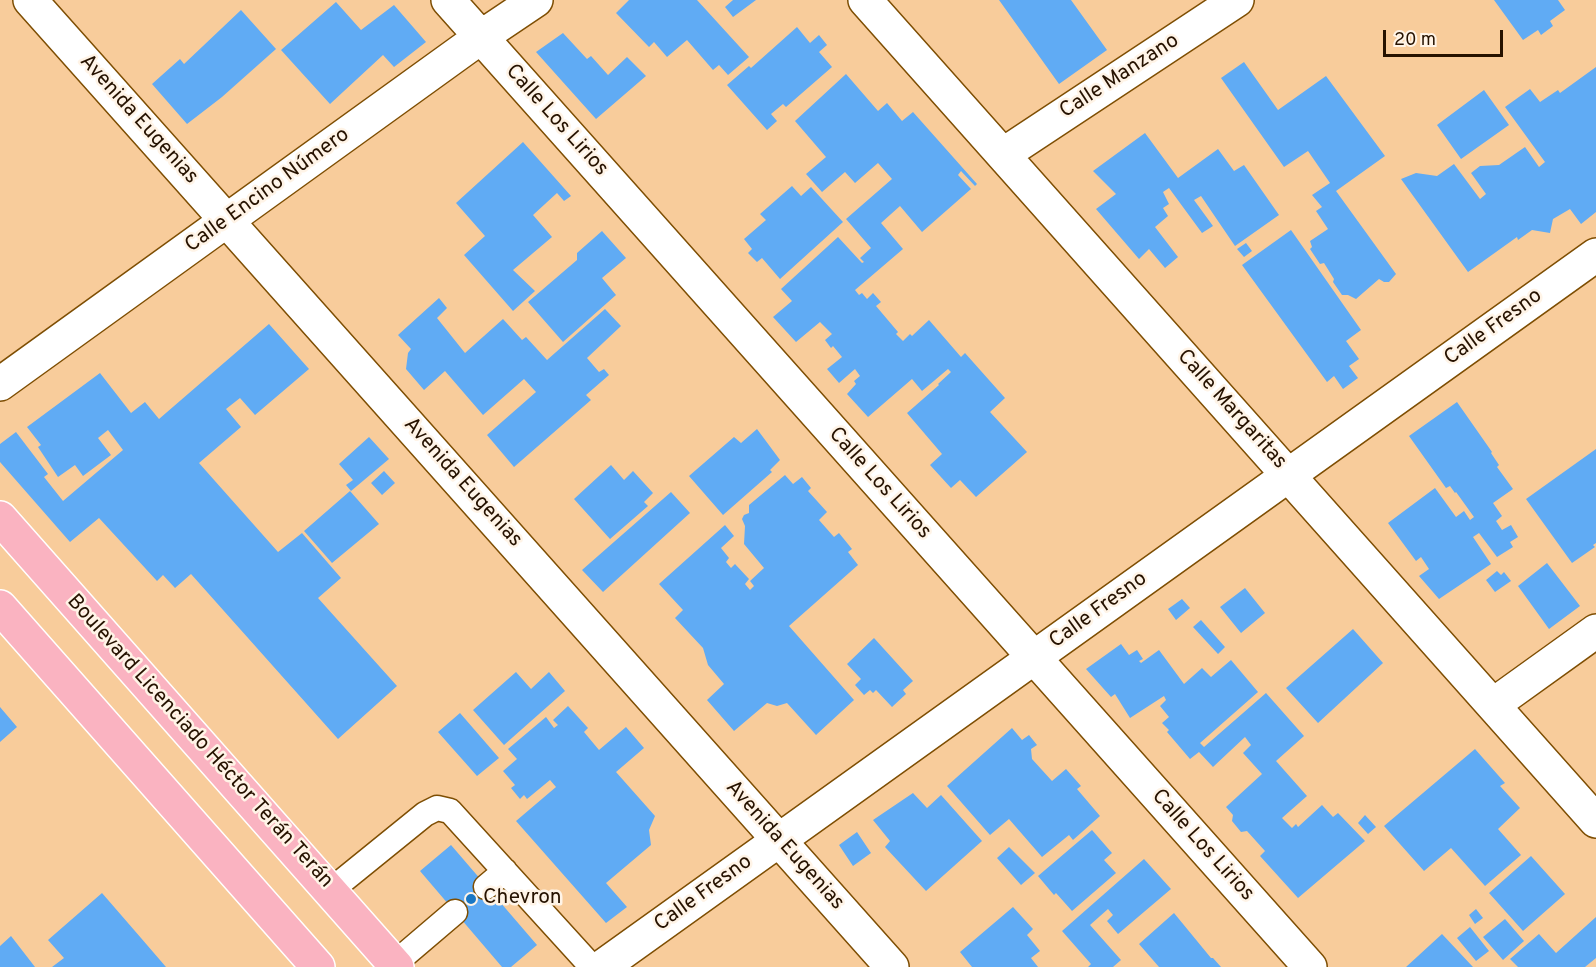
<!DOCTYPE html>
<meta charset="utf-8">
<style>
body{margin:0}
#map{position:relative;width:1596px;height:967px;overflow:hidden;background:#f8cc9b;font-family:Overpass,sans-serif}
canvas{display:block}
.scale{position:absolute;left:1383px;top:30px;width:120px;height:27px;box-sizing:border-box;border:3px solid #261200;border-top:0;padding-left:8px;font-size:18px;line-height:21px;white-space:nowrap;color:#261200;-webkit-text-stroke:4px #fff4e7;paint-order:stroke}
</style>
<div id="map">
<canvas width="1596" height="967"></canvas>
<div class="scale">20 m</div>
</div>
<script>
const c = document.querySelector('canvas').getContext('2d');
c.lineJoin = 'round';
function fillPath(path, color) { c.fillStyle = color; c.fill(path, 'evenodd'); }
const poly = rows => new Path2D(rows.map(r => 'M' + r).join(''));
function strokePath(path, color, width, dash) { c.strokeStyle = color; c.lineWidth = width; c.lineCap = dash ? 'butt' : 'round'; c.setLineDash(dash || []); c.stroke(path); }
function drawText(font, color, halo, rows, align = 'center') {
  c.font = font + ' Overpass,sans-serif'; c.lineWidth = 5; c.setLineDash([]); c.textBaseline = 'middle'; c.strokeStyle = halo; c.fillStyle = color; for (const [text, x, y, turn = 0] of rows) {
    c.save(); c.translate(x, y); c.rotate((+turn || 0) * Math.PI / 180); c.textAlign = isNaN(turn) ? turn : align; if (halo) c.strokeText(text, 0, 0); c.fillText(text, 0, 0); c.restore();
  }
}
fillPath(poly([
 [629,0,697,0,749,57,728,75,719,65,713,70,687,40,667,57,654,42,649,47,616,13],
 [733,0,756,0,733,17,725,7],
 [999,0,1071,0,1107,50,1059,84],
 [1494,0,1558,0,1565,10,1550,21,1553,26,1541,35,1538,30,1523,40],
 [336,2,361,30,394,5,426,42,394,67,383,55,330,104,281,50],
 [241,10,276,49,222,97,187,124,152,84,180,59,184,64],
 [797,27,810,43,819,35,827,45,819,52,832,67,786,107,783,104,771,114,777,121,767,130,727,85,749,66,751,68],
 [563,33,587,59,591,56,608,75,627,57,646,76,596,119,536,52],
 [1244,62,1278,110,1326,76,1385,156,1336,191,1396,274,1389,282,1384,282,1379,279,1356,299,1348,295,1342,295,1333,282,1334,279,1324,263,1320,264,1310,249,1312,247,1310,241,1328,229,1316,211,1322,207,1312,195,1330,183,1308,151,1284,167,1221,78],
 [1596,67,1596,212,1581,224,1570,209,1553,219,1550,233,1532,230,1518,240,1517,237,1468,272,1401,179,1416,173,1437,176,1454,164,1480,199,1486,194,1471,173,1480,166,1499,165,1525,147,1539,167,1545,162,1505,107,1530,89,1540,102,1558,90,1560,93],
 [846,74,878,111,887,103,902,121,913,112,977,184,975,186,961,171,958,175,971,189,922,232,900,206,881,223,903,249,855,290,859,295,862,293,867,299,873,293,881,302,876,306,898,332,896,334,903,341,910,334,912,336,929,320,961,357,965,353,1005,398,990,412,1027,452,976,497,960,480,951,488,930,465,942,454,907,413,939,385,938,384,951,372,948,369,922,391,912,379,868,417,847,394,856,384,854,381,860,376,855,369,839,383,827,369,842,357,833,346,831,348,825,340,832,334,820,322,796,342,773,317,792,301,781,289,838,237,862,263,864,262,860,258,871,248,846,219,892,179,878,163,855,183,845,172,822,192,806,174,826,157,795,121],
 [1484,90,1509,125,1461,159,1437,125],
 [1145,133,1178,178,1218,149,1234,171,1244,165,1279,215,1235,246,1201,196,1194,200,1213,226,1202,233,1169,188,1163,192,1169,204,1163,208,1168,216,1155,227,1178,257,1165,268,1149,249,1139,259,1096,209,1116,194,1093,171],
 [523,142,571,196,564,201,557,193,533,215,552,237,513,270,535,291,513,311,464,255,485,236,456,203],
 [792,186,801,196,811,187,843,222,780,279,762,258,757,262,748,253,752,249,744,239,766,220,760,214],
 [1291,230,1361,330,1346,341,1359,359,1349,366,1358,378,1343,389,1334,376,1327,382,1242,265],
 [602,231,626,258,602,278,616,295,563,342,528,302,577,260,577,253],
 [1246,243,1252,251,1244,257,1237,249],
 [439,298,447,308,437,318,465,353,503,319,522,340,526,337,547,360,605,309,621,326,587,358,599,372,604,369,609,375,586,395,591,400,514,467,487,435,536,392,524,379,483,415,445,371,424,390,406,369,408,353,411,349,398,335],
 [269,324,309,369,255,415,240,398,226,409,241,427,199,463,278,552,302,533,341,578,318,598,397,686,338,739,191,574,175,588,163,575,157,581,99,518,70,542,0,462,0,444,16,432,48,474,44,477,63,501,123,450,108,430,98,438,111,455,83,476,75,465,58,477,38,447,41,445,27,427,100,373,131,413,145,402,159,419],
 [1457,402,1492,452,1491,453,1499,465,1497,467,1513,489,1493,503,1502,516,1496,521,1502,530,1511,525,1518,537,1510,542,1513,547,1497,557,1479,533,1473,537,1491,564,1439,599,1419,576,1429,569,1421,557,1416,561,1388,523,1435,488,1456,517,1464,511,1470,520,1474,517,1456,492,1455,493,1450,486,1446,488,1409,436],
 [757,429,780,460,770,470,772,472,723,515,689,476,734,437,741,443],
 [369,437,389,459,351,491,346,485,353,480,339,464],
 [1596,449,1596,543,1593,545,1595,547,1572,563,1526,499],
 [611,465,624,480,633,471,653,493,644,502,648,506,610,539,574,499],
 [384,471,395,483,382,495,371,483],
 [785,475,793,484,802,477,811,488,808,491,827,512,819,520,834,537,839,533,852,549,848,552,858,565,789,626,854,700,816,735,787,703,777,706,767,703,734,731,707,700,724,684,708,665,703,648,675,618,683,610,659,584,725,525,734,536,721,548,729,558,726,562,731,568,735,564,749,579,745,584,750,590,754,586,750,581,764,568,744,544,745,526,742,519,744,515,749,513,749,505],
 [350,491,379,524,332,563,304,531],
 [671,492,690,513,603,592,582,570],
 [1547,563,1580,606,1549,629,1518,586],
 [1497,571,1501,575,1504,572,1511,581,1495,592,1486,580],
 [1245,588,1265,613,1241,633,1220,607],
 [1182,599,1190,608,1176,620,1168,609],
 [1201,620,1225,647,1218,654,1193,627],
 [1353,629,1383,663,1318,723,1286,688],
 [874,638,913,681,903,690,906,694,892,707,876,690,873,693,870,690,864,695,855,685,861,679,847,664],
 [1121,644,1129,655,1137,650,1143,659,1139,661,1141,663,1159,650,1184,684,1202,668,1211,677,1231,660,1258,692,1200,743,1204,747,1266,693,1304,736,1276,761,1307,796,1282,818,1292,828,1296,824,1298,827,1322,805,1333,817,1338,813,1365,841,1298,898,1260,856,1265,851,1247,831,1241,832,1232,821,1233,815,1226,807,1262,774,1243,753,1251,745,1245,737,1213,767,1199,752,1190,759,1167,732,1169,730,1162,723,1169,717,1160,706,1166,700,1164,696,1130,718,1115,694,1111,697,1086,669],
 [516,672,531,689,549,672,565,691,504,745,473,710],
 [568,706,588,728,584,732,599,750,626,727,644,748,616,772,655,816,649,830,651,845,606,883,627,907,606,923,516,821,556,787,550,780,527,799,524,795,520,799,511,788,515,785,503,771,517,759,508,749,546,717,554,728,558,725,553,720],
 [0,707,17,727,0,742],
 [460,713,499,758,477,776,438,732],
 [1012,728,1022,740,1029,735,1037,745,1031,749,1032,759,1052,781,1066,769,1081,786,1077,789,1100,816,1073,840,1069,835,1042,857,1009,819,990,835,947,786],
 [1475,749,1505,783,1500,786,1520,808,1498,829,1521,855,1485,886,1451,848,1424,871,1384,826],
 [913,793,927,808,941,795,982,841,926,891,885,847,890,841,873,820],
 [1365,815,1376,827,1368,834,1358,823],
 [1092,830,1112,853,1104,860,1116,873,1072,911,1056,893,1054,895,1038,876],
 [857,832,871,853,853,866,839,845],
 [451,845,537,945,511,967,502,967,420,871],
 [1009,847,1035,873,1021,885,997,858],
 [1531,856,1565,894,1523,931,1489,893],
 [1144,859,1171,889,1118,934,1107,921,1113,915,1108,909,1090,925,1121,960,1113,967,1088,967,1091,964,1062,931],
 [102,893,141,938,166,967,52,967,64,958,48,940],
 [1013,907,1033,929,1027,935,1040,951,1031,958,1038,967,972,967,960,952],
 [1476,909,1483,918,1475,924,1469,915],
 [1174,913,1211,958,1213,958,1221,967,1159,967,1139,944],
 [1596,917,1596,958,1585,967,1518,967,1510,959,1539,934,1556,953],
 [1505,919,1524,941,1503,960,1483,937],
 [1470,927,1489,951,1476,961,1457,938],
 [1442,934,1473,967,1406,967],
 [11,936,35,967,0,967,0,946]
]), '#60abf4');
const service = poly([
 [486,887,505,871],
 [330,891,425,814,437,808,450,811,592,967],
 [394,964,455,912]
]);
const minor = poly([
 [30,0,892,967],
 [448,0,1310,967],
 [865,0,1596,821],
 [1004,154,1237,0],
 [0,384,481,37,536,0],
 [1493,705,1596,631],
 [602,967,1596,255]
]);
const primary = poly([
 [0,518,397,967],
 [0,607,318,967]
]);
strokePath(service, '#7e4e03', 27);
strokePath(minor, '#7e4e03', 36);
strokePath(primary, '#fff', 36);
strokePath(service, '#fff', 24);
strokePath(minor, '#fff', 33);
strokePath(primary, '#fab3c1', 33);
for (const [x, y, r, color] of [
 [471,899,6,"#1a77c4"]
]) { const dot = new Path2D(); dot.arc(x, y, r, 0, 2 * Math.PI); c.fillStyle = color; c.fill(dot); strokePath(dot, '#fff4e7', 2); }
drawText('21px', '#261200', '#fff4e7', [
 ["Calle Manzano",1120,77,-33],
 ["Avenida Eugenias",138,120,48],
 ["Calle Los Lirios",556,121,48],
 ["Calle Encino Número",268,191,-36],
 ["Calle Fresno",1494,328,-36],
 ["Calle Margaritas",1231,410,48],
 ["Avenida Eugenias",462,483,48],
 ["Calle Los Lirios",879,484,48],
 ["Calle Fresno",1099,611,-36],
 ["Boulevard Licenciado Héctor Terán Terán",199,742,48],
 ["Avenida Eugenias",784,846,48],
 ["Calle Los Lirios",1202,846,48],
 ["Calle Fresno",704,894,-36]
]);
drawText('21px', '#261200', '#fff4e7', [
 ["Chevron",483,899]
], 'left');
</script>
